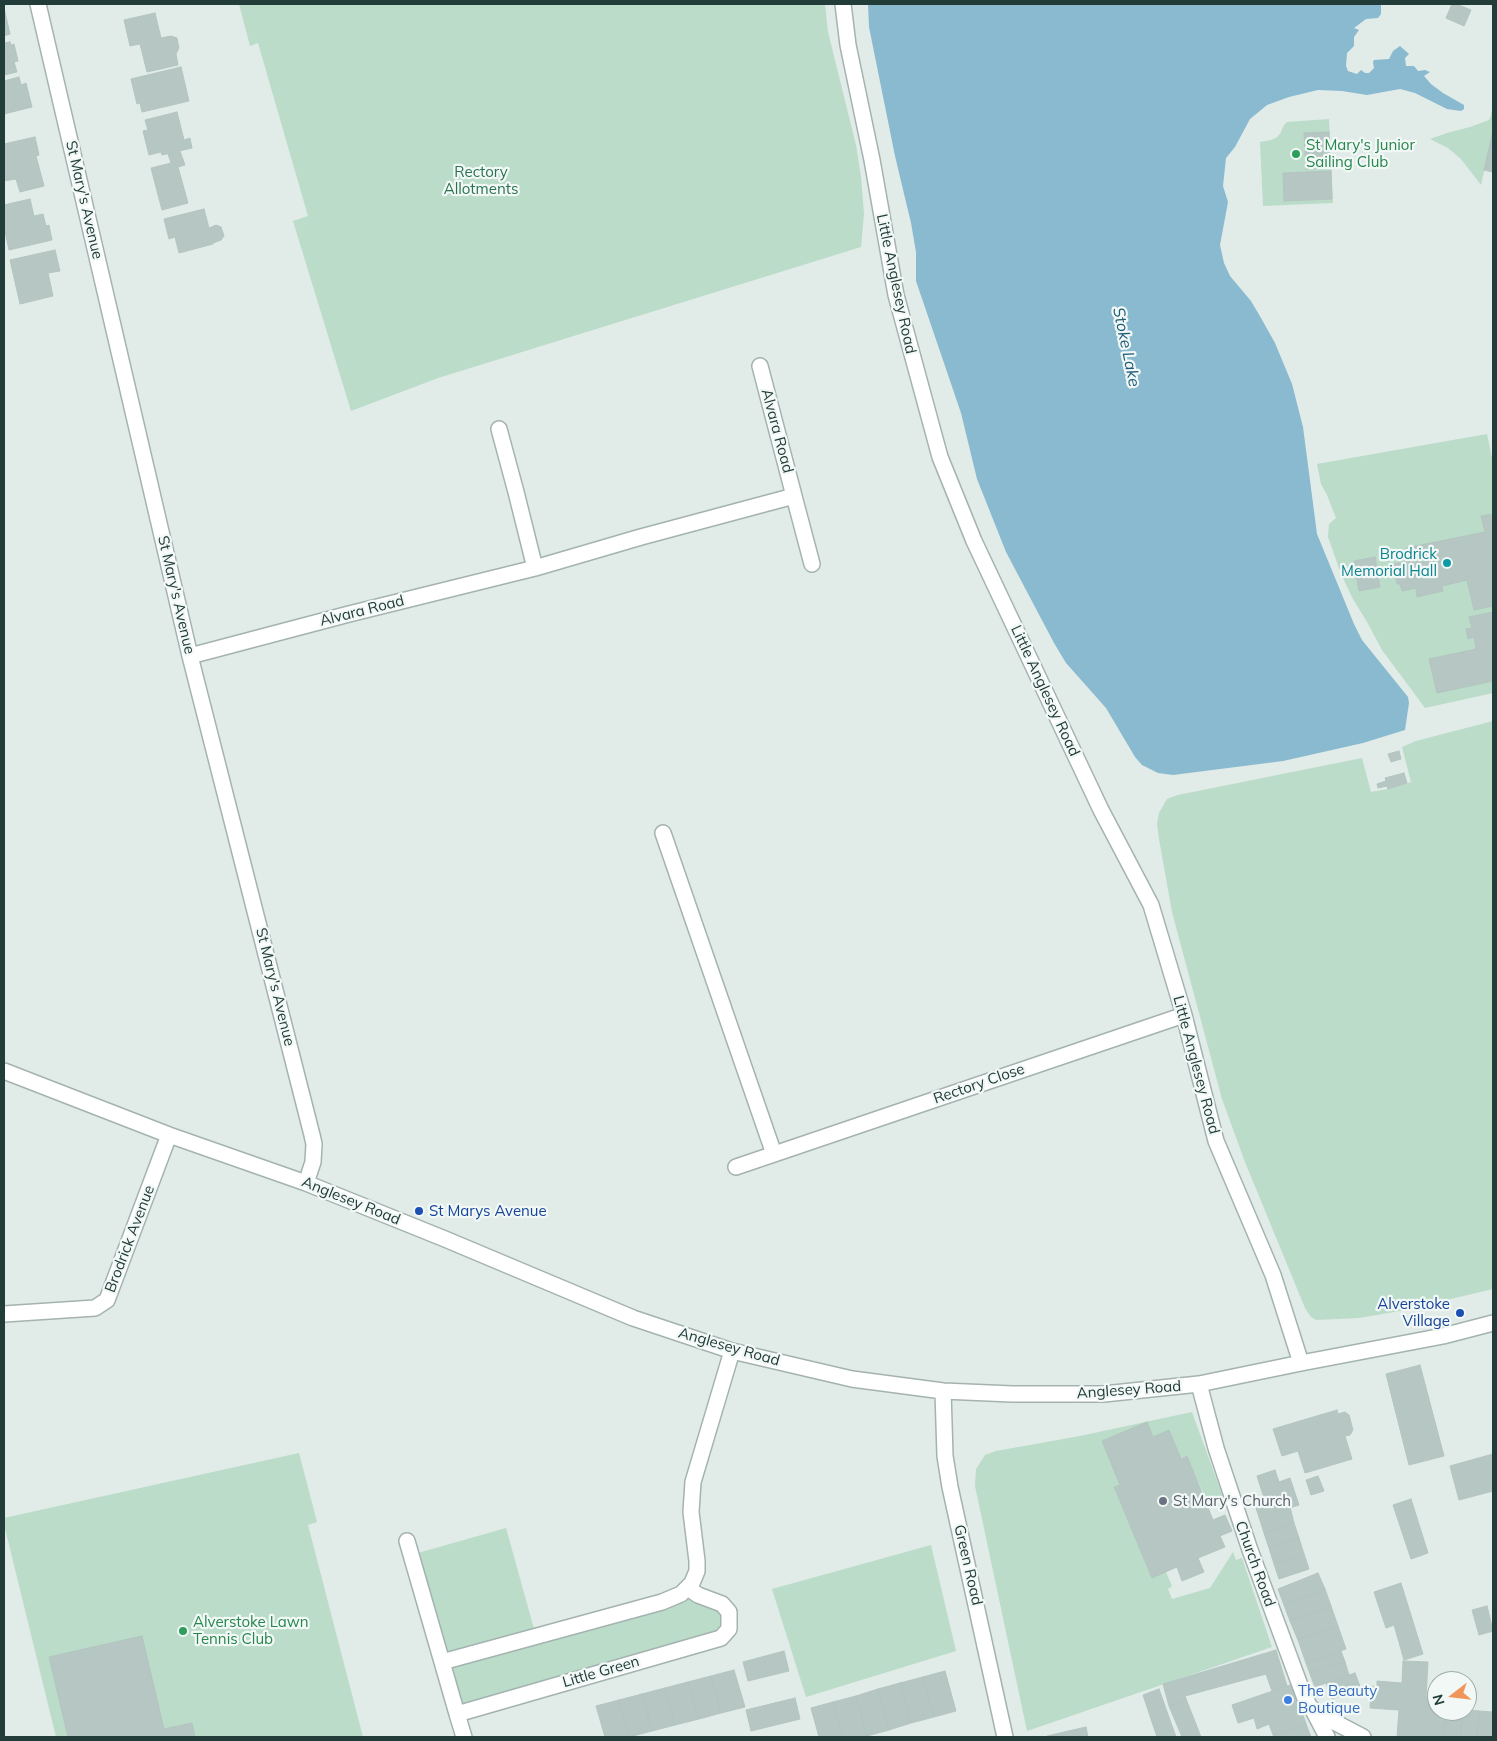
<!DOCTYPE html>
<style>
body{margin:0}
#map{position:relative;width:1497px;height:1741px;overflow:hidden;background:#e1ebe8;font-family:Mulish,sans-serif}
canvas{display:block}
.frame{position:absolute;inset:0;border:5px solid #223c39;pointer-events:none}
.north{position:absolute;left:1427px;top:1671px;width:50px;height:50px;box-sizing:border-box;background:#f1f8f6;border:1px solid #9eadaa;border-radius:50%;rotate:254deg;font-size:14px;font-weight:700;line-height:20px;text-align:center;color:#223c39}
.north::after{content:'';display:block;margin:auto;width:18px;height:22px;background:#f0965a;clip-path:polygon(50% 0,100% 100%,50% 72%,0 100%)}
</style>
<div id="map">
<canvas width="1497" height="1741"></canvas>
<div class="frame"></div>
<div class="north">N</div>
</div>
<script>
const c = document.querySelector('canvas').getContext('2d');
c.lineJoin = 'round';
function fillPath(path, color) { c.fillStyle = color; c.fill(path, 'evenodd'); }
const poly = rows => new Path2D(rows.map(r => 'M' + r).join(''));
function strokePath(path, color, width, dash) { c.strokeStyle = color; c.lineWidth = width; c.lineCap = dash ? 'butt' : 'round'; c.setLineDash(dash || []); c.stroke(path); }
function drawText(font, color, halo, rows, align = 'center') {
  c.font = font + ' Mulish,sans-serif'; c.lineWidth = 4.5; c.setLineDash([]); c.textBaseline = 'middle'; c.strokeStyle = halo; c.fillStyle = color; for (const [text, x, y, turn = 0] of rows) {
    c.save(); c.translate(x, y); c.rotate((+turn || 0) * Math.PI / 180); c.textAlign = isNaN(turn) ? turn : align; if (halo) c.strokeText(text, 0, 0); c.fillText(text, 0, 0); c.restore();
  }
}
fillPath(poly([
 [239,4,825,4,828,32,856,145,861,177,864,214,861,247,438,378,351,411,293,221,308,216,258,43,250,46],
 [1493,103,1493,131,1481,185,1461,159,1448,148,1430,139,1447,133,1470,127,1489,120,1491,116],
 [1329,119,1333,203,1263,206,1260,142,1271,140,1276,138,1280,134,1284,125,1287,122],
 [1487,434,1493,463,1493,693,1425,708,1382,650,1367,622,1353,599,1341,574,1328,537,1329,524,1336,518,1327,495,1321,484,1317,464],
 [1493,721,1493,1289,1400,1311,1359,1318,1316,1320,1311,1317,1305,1308,1245,1162,1222,1099,1172,912,1159,839,1157,824,1159,813,1167,799,1178,795,1362,758,1371,792,1388,789,1411,782,1402,747,1416,741],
 [1192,1412,1224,1500,1208,1503,1186,1456,1114,1488,1152,1577,1166,1572,1172,1586,1168,1589,1172,1599,1210,1588,1233,1552,1236,1560,1242,1558,1272,1647,1027,1731,975,1486,976,1469,985,1455,996,1451,1080,1436],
 [299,1453,317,1522,308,1525,363,1737,56,1737,4,1524,4,1518],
 [506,1528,536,1636,681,1594,717,1602,729,1629,457,1714,411,1555],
 [931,1545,956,1651,806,1697,772,1589]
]), '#badcc9');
fillPath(poly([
 [868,4,1381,4,1381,14,1378,18,1366,19,1354,28,1359,30,1354,37,1354,46,1347,53,1346,66,1348,71,1357,74,1361,70,1365,73,1369,73,1374,68,1373,62,1374,60,1389,59,1393,51,1400,46,1409,54,1405,58,1406,66,1414,66,1418,71,1425,70,1430,72,1424,76,1431,84,1443,93,1464,105,1464,109,1461,111,1447,109,1415,93,1400,89,1367,95,1342,91,1318,90,1289,97,1267,105,1250,119,1235,147,1226,158,1223,186,1228,202,1220,245,1224,263,1230,276,1251,301,1261,318,1275,343,1292,384,1303,427,1317,534,1354,624,1362,640,1408,697,1409,703,1405,730,1363,743,1283,761,1173,775,1158,773,1142,765,1135,757,1106,708,1066,663,1054,643,1006,552,977,479,961,413,916,281,916,252,911,223,895,156,869,27]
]), '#89bad0');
const building = poly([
 [1452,4,1456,4,1471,10,1464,26,1446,18,1452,4],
 [4,8,10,34,4,36,4,8],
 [155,13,161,38,171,36,177,38,179,48,176,54,178,65,147,72,140,44,130,46,124,20,155,13],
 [10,42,11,45,14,44,18,61,14,62,17,72,4,75,4,43,10,42],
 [181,67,189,101,142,112,140,103,137,104,131,79,181,67],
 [19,77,21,85,26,83,32,107,4,114,4,81,19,77],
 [177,112,184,140,190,138,192,148,162,155,161,152,149,155,143,131,148,130,145,120,177,112],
 [1493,131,1493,172,1484,170,1493,131],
 [1329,132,1331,167,1306,169,1304,133,1329,132],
 [35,137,39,155,36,156,44,186,20,192,16,179,4,181,4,144,35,137],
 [180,151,185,165,178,167,188,203,162,210,151,168,171,163,168,154,180,151],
 [1331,171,1332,199,1284,201,1283,173,1331,171],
 [30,199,34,216,43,214,46,226,49,225,52,240,9,250,4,227,4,205,30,199],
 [204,209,209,228,216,225,221,227,224,236,221,240,213,243,213,244,179,253,175,237,169,239,164,219,204,209],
 [55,250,60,271,48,273,53,296,20,304,10,260,55,250],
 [1493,514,1493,606,1474,610,1467,580,1442,586,1443,591,1417,597,1416,588,1402,591,1400,584,1397,584,1393,564,1409,561,1406,548,1485,532,1481,516,1493,514],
 [1375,557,1380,587,1359,591,1354,561,1375,557],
 [1493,612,1493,681,1437,693,1429,659,1476,649,1474,637,1468,639,1466,629,1472,628,1469,617,1493,612],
 [1399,751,1401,759,1391,762,1388,754,1399,751],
 [1404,773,1407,783,1388,789,1387,786,1378,788,1377,784,1386,781,1385,778,1404,773],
 [1420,1365,1444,1456,1409,1465,1386,1374,1420,1365],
 [1337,1410,1338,1414,1345,1412,1349,1415,1353,1430,1350,1435,1345,1436,1352,1459,1305,1473,1298,1451,1282,1456,1273,1429,1337,1410],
 [1147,1422,1153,1437,1169,1430,1181,1459,1187,1456,1213,1520,1225,1515,1232,1531,1220,1536,1225,1547,1198,1558,1204,1572,1182,1581,1177,1567,1152,1578,1114,1487,1120,1485,1102,1441,1147,1422],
 [1493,1454,1493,1491,1459,1500,1450,1466,1493,1454],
 [1275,1470,1279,1482,1290,1478,1299,1505,1259,1517,1254,1502,1264,1498,1257,1476,1275,1470],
 [1318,1476,1324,1491,1311,1495,1306,1480,1318,1476],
 [1411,1499,1428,1553,1411,1559,1393,1505,1411,1499],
 [1290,1507,1294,1523,1264,1533,1259,1517,1290,1507],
 [1294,1523,1299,1538,1269,1548,1264,1533,1294,1523],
 [1299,1538,1304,1554,1274,1564,1269,1548,1299,1538],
 [1304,1554,1309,1569,1279,1579,1274,1564,1304,1554],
 [1318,1573,1325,1589,1284,1605,1278,1589,1318,1573],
 [1401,1583,1423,1654,1404,1660,1394,1625,1386,1628,1374,1592,1401,1583],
 [1325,1589,1331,1606,1290,1621,1284,1605,1325,1589],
 [1331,1606,1338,1626,1298,1640,1290,1621,1331,1606],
 [1487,1606,1493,1631,1479,1635,1472,1610,1487,1606],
 [1338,1626,1346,1649,1306,1663,1298,1640,1338,1626],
 [142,1636,164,1729,192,1723,195,1737,68,1737,49,1657,142,1636],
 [1276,1650,1287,1686,1272,1691,1266,1674,1185,1696,1186,1699,1169,1706,1163,1684,1276,1650],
 [784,1651,789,1671,748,1681,743,1662,784,1651],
 [1341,1651,1345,1662,1310,1674,1306,1663,1341,1651],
 [1403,1661,1428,1662,1426,1697,1437,1697,1437,1711,1446,1711,1444,1737,1397,1737,1399,1710,1370,1708,1371,1686,1377,1687,1377,1681,1402,1683,1403,1661],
 [1345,1662,1349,1675,1315,1687,1310,1674,1345,1662],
 [734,1670,745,1707,721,1713,711,1676,734,1670],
 [945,1671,956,1711,934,1717,923,1677,945,1671],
 [1355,1673,1361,1689,1332,1699,1326,1683,1355,1673],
 [711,1676,721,1713,699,1719,688,1682,711,1676],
 [923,1677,934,1717,911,1723,900,1683,923,1677],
 [688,1682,699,1719,675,1725,665,1688,688,1682],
 [900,1683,911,1723,889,1730,878,1689,900,1683],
 [1293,1684,1306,1724,1273,1735,1269,1724,1257,1729,1254,1718,1238,1723,1232,1705,1293,1684],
 [665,1688,675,1725,652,1731,642,1694,665,1688],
 [878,1689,889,1730,867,1736,856,1696,878,1689],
 [1159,1689,1176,1737,1157,1737,1143,1695,1159,1689],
 [642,1694,652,1731,629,1737,619,1700,642,1694],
 [856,1696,867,1736,843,1737,833,1702,856,1696],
 [795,1698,800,1719,751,1731,746,1710,795,1698],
 [1186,1699,1194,1719,1201,1737,1182,1737,1169,1706,1186,1699],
 [619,1700,629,1737,605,1737,596,1706,619,1700],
 [833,1702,843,1737,819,1737,811,1708,833,1702],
 [1467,1710,1479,1711,1477,1737,1461,1737,1462,1711,1467,1710],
 [1446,1711,1462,1711,1461,1737,1444,1737,1446,1711],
 [1479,1711,1493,1712,1493,1737,1477,1737,1479,1711],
 [1306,1724,1311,1737,1274,1737,1273,1735,1306,1724],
 [1086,1727,1088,1737,1047,1737,1047,1736,1086,1727]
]);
fillPath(building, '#b6c6c2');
strokePath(building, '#b3c5c0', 1);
const minor = poly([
 [38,4,190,656,312,1135,314,1144,313,1162,306,1183],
 [843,4,848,45,872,160,896,295,940,457,974,541,1101,810,1151,905,1184,1015,1216,1141,1273,1275,1301,1363],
 [499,429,516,492,535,568],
 [794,496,812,564],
 [190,656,349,614,535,568,641,537,794,496,760,366],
 [663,833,774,1154],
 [4,1071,169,1135,306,1183,445,1239,633,1318,732,1351,852,1379,943,1391,1012,1394,1104,1394,1199,1384,1301,1363,1443,1336,1493,1323],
 [736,1167,1184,1015],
 [4,1314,95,1308,107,1300,169,1135],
 [1199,1384,1216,1448,1250,1550,1304,1696,1310,1707,1319,1714,1363,1737],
 [943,1391,945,1456,950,1487,1005,1737],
 [407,1541,442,1662],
 [688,1588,698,1595,722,1604,729,1612,729,1629,721,1638,457,1714,442,1662,662,1602,681,1594,692,1583,697,1571,697,1561,691,1512,693,1482,732,1351],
 [1313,1710,1327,1737],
 [457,1714,464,1737]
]);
strokePath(minor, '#a4b3b0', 18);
strokePath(minor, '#fff', 15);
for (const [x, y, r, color] of [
 [1296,154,5,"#2e9e5b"],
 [1447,563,5,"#0f9aa8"],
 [419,1211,5,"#1a4fb4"],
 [1460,1313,5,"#1a4fb4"],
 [1163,1501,5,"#6b7280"],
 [183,1631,5,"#2e9e5b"],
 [1288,1700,5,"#3f7fe0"]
]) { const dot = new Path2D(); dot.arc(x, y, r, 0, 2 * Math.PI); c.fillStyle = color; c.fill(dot); strokePath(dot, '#f1f8f6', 2); }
drawText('15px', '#27864d', '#f1f8f6', [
 ["St Mary's Junior",1306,145],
 ["Sailing Club",1306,162],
 ["Alverstoke Lawn",193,1622],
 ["Tennis Club",193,1639]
], 'left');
drawText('15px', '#2c7252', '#f1f8f6', [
 ["Rectory",481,172],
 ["Allotments",481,189]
]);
drawText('15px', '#223c39', '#f1f8f6', [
 ["St Mary's Avenue",84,200,77],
 ["Little Anglesey Road",896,284,78],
 ["Alvara Road",777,431,75],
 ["St Mary's Avenue",176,595,77],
 ["Alvara Road",362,611,-14],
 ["Little Anglesey Road",1045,691,65],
 ["St Mary's Avenue",275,987,76],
 ["Little Anglesey Road",1196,1065,75],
 ["Rectory Close",979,1084,-19],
 ["Anglesey Road",351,1201,22],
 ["Brodrick Avenue",130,1239,-69],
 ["Anglesey Road",729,1347,16],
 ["Anglesey Road",1129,1390,-4],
 ["Church Road",1255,1564,70],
 ["Green Road",968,1565,77],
 ["Little Green",601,1672,-16]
]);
drawText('15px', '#0d838f', '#f1f8f6', [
 ["Brodrick",1437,554],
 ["Memorial Hall",1437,571]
], 'right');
drawText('15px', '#164399', '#f1f8f6', [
 ["St Marys Avenue",429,1211],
 ["Alverstoke",1450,1304,"right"],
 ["Village",1450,1321,"right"]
], 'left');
drawText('15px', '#5b616d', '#f1f8f6', [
 ["St Mary's Church",1173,1501]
], 'left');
drawText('15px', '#366cbe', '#f1f8f6', [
 ["The Beauty",1298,1691],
 ["Boutique",1298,1708]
], 'left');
drawText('italic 16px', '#1c5a77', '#f1f8f6', [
 ["Stoke Lake",1126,347,78]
]);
</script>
